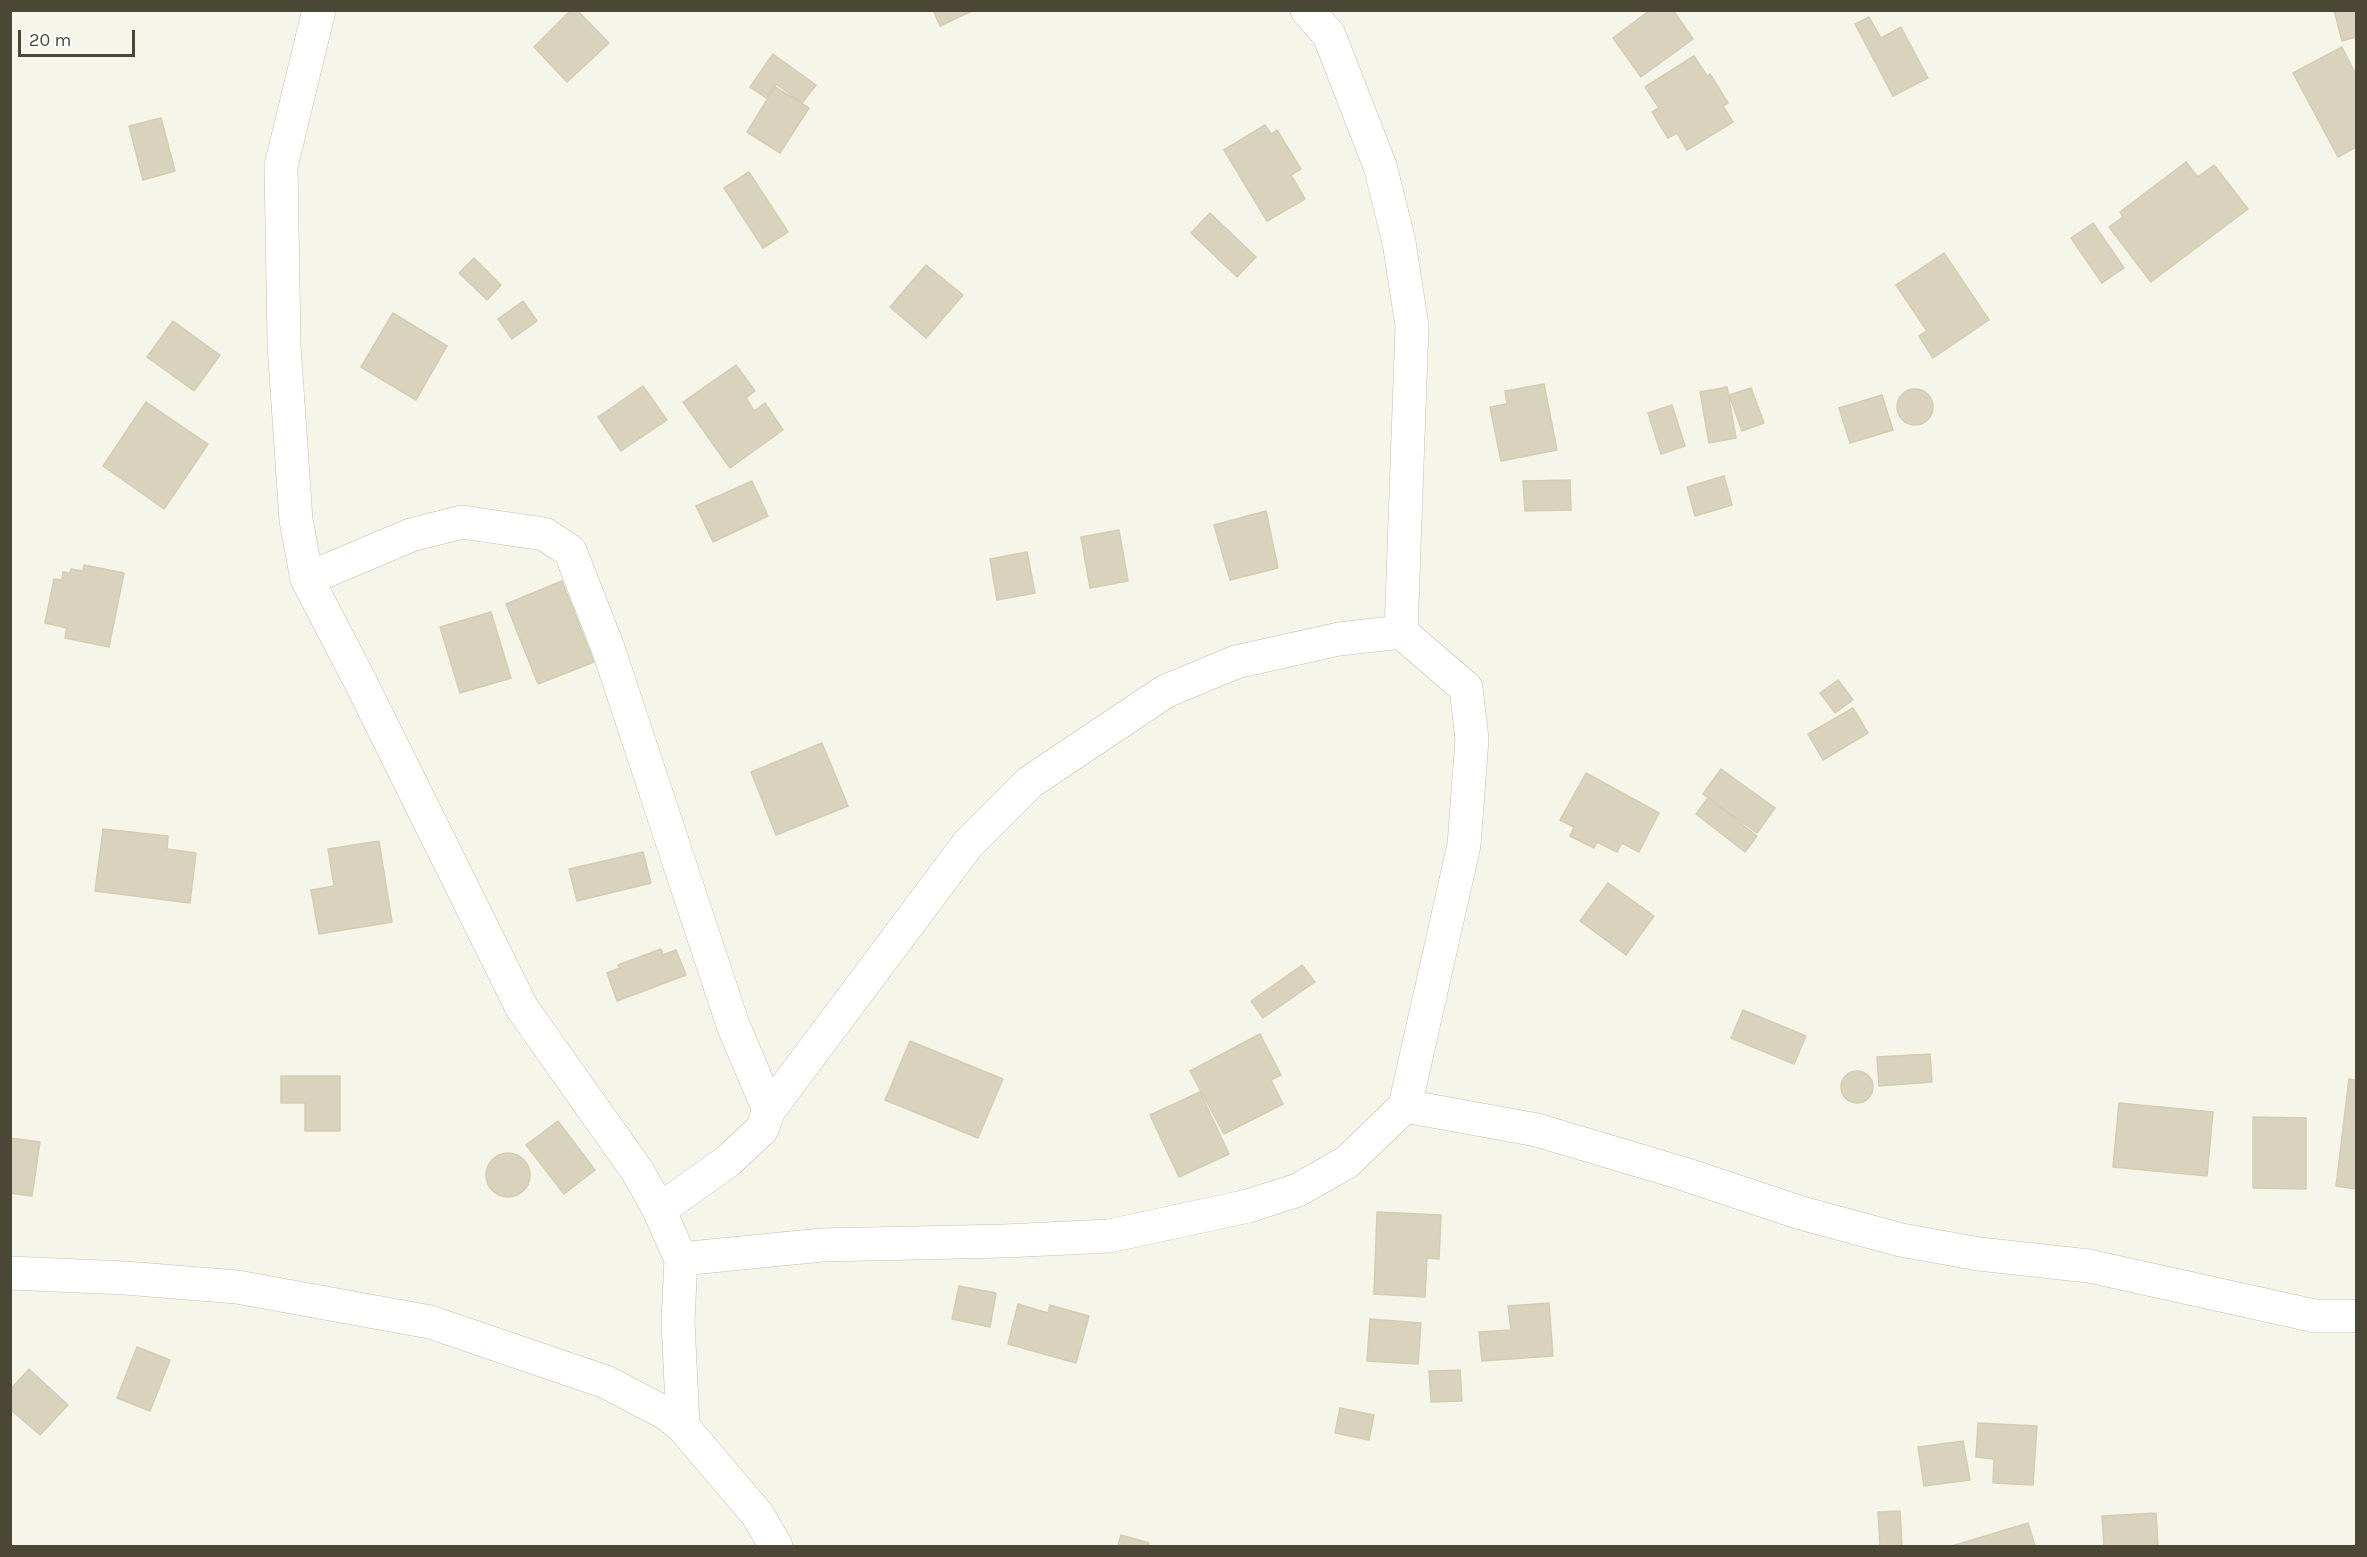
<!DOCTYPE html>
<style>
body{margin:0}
#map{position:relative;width:2367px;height:1557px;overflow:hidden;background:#f6f5ea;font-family:Karla,sans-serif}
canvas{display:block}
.frame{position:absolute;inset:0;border:12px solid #4b4737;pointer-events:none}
.scale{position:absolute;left:18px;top:30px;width:117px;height:27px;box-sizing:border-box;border:3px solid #4b4737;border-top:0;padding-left:8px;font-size:18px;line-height:21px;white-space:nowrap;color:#4b4737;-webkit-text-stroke:4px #fff;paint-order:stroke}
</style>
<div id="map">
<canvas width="2367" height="1557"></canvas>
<div class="frame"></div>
<div class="scale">20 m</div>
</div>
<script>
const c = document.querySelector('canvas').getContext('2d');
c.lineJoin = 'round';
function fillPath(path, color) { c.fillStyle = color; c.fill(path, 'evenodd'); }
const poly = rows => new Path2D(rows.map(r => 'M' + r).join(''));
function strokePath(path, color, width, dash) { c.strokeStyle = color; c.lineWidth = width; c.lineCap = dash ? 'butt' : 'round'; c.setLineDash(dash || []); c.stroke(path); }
const building = poly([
 [571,10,577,10,609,43,567,82,534,47,571,10],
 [933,10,972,10,972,11,940,26,933,10],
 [1650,10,1673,10,1693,39,1641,77,1613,38,1650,10],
 [2334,10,2356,10,2356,37,2342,41,2334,10],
 [1869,17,1881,38,1901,27,1928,78,1893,96,1855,24,1869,17],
 [2342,47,2354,71,2356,70,2356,147,2338,157,2293,73,2342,47],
 [773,54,816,85,802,103,776,84,766,98,750,87,773,54],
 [1694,56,1707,76,1710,74,1728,103,1723,106,1733,122,1687,150,1677,133,1668,138,1652,112,1659,108,1645,87,1694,56],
 [775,87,809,108,780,153,747,132,775,87],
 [161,118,175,171,143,180,129,126,161,118],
 [1265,125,1271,134,1277,130,1301,169,1291,175,1305,199,1267,221,1224,150,1265,125],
 [2186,162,2198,177,2214,165,2248,209,2151,282,2109,227,2123,217,2120,212,2186,162],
 [749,172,788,232,763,248,724,188,749,172],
 [1210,213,1256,257,1237,277,1191,233,1210,213],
 [2093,223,2124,268,2102,283,2071,238,2093,223],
 [1944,253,1989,320,1933,358,1919,336,1927,331,1896,285,1944,253],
 [474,258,501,285,487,300,459,273,474,258],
 [926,265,963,295,926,338,890,307,926,265],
 [523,301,537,321,512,339,498,319,523,301],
 [393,313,447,346,416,400,361,367,393,313],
 [173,321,220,355,194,391,147,357,173,321],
 [736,365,755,391,746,398,754,411,765,403,783,430,730,468,683,402,736,365],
 [1544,384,1557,450,1501,461,1490,407,1507,404,1505,391,1544,384],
 [643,386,667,420,621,451,598,417,643,386],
 [1727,387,1736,438,1709,443,1700,392,1727,387],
 [1751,388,1764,423,1742,431,1729,395,1751,388],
 '1897 407a18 18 0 1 1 36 0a18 18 0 1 1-36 0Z',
 [1882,395,1893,430,1850,443,1839,408,1882,395],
 [146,402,208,444,164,509,103,466,146,402],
 [1672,405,1685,446,1661,454,1648,413,1672,405],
 [1724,476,1732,505,1695,516,1687,487,1724,476],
 [1570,480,1571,510,1525,511,1523,481,1570,480],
 [752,481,768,516,713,542,696,506,752,481],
 [1266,511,1278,568,1230,580,1214,525,1266,511],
 [1119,530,1128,581,1090,588,1081,537,1119,530],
 [1027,552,1035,593,997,600,990,559,1027,552],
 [84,565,124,573,109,647,65,638,67,628,45,623,54,579,62,580,63,572,70,573,71,569,83,571,84,565],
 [562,581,594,662,538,684,506,604,562,581],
 [491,612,511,678,460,693,440,627,491,612],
 [1838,680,1853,700,1835,713,1820,693,1838,680],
 [1853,708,1868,733,1823,760,1808,734,1853,708],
 [822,743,848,806,776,835,751,772,822,743],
 [1721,769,1775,808,1757,833,1703,794,1721,769],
 [1586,773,1659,813,1639,852,1622,843,1617,852,1597,842,1594,848,1570,836,1574,827,1560,820,1586,773],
 [1708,798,1757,836,1745,852,1696,814,1708,798],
 [103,829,168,836,167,849,196,853,190,903,95,891,103,829],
 [379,841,392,922,319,934,311,890,334,886,328,849,379,841],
 [643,852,651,883,577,901,569,869,643,852],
 [1608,883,1654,916,1626,955,1580,921,1608,883],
 [661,949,663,955,676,950,686,975,617,1001,607,973,620,968,618,965,661,949],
 [1302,965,1315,982,1263,1018,1251,1001,1302,965],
 [1743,1010,1806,1036,1794,1064,1731,1038,1743,1010],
 [1260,1034,1281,1075,1271,1080,1283,1104,1224,1134,1190,1071,1260,1034],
 [910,1041,1003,1079,978,1138,885,1100,910,1041],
 [1930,1054,1932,1082,1879,1086,1877,1057,1930,1054],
 '1841 1087a16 16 0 1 1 32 0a16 16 0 1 1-32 0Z',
 [281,1076,340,1076,340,1131,305,1131,305,1103,281,1103,281,1076],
 [2349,1079,2356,1080,2356,1189,2336,1186,2349,1079],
 [1200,1092,1229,1154,1179,1177,1150,1115,1200,1092],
 [2119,1103,2213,1112,2207,1176,2113,1167,2119,1103],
 [2253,1117,2306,1118,2306,1189,2253,1188,2253,1117],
 [558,1121,595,1170,564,1194,526,1145,558,1121],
 [10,1138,40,1142,32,1196,10,1193,10,1138],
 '486 1175a22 22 0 1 1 44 0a22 22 0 1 1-44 0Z',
 [1377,1212,1441,1215,1439,1259,1427,1258,1425,1297,1374,1294,1377,1212],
 [959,1286,996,1293,990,1327,952,1319,959,1286],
 [1549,1303,1553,1356,1482,1361,1479,1332,1511,1330,1508,1306,1549,1303],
 [1018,1304,1048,1313,1050,1305,1089,1316,1076,1363,1008,1344,1018,1304],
 [1370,1319,1421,1323,1418,1364,1367,1361,1370,1319],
 [137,1347,170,1360,150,1411,117,1398,137,1347],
 [29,1369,68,1405,40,1435,10,1409,10,1390,29,1369],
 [1460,1370,1462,1401,1431,1402,1429,1371,1460,1370],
 [1340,1408,1374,1415,1369,1440,1335,1433,1340,1408],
 [1978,1423,2037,1426,2033,1485,1993,1483,1994,1459,1976,1457,1978,1423],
 [1963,1441,1970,1480,1924,1486,1918,1447,1963,1441],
 [1900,1511,1902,1546,1880,1546,1878,1512,1900,1511],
 [2156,1513,2158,1546,2104,1546,2102,1516,2156,1513],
 [2028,1523,2035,1546,1952,1546,2028,1523],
 [1121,1535,1149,1543,1148,1546,1118,1546,1121,1535]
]);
fillPath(building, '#d9d3be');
strokePath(building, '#d4cdb1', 1.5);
const minor = poly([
 [319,10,281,166,284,345,296,520,307,579,359,679,522,1008,638,1172,659,1210,681,1259,678,1321,683,1427],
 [1307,10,1329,35,1380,166,1399,242,1412,326,1401,632],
 [307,579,411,535,462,522,544,534,570,551,608,648,733,1025,769,1110],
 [659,1210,728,1161,762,1129,769,1110,968,844,1030,782,1166,691,1236,662,1339,639,1401,632,1466,688,1472,739,1464,845,1405,1106],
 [681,1259,822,1245,1005,1241,1109,1236,1248,1206,1298,1190,1347,1162,1405,1106,1537,1130,1681,1173,1801,1213,1901,1240,1979,1254,2089,1266,2315,1316,2356,1316],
 [10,1273,125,1278,237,1287,430,1322,606,1382,667,1414,683,1427,757,1514,776,1546]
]);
strokePath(minor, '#c3bfac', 34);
strokePath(minor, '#fff', 33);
</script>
